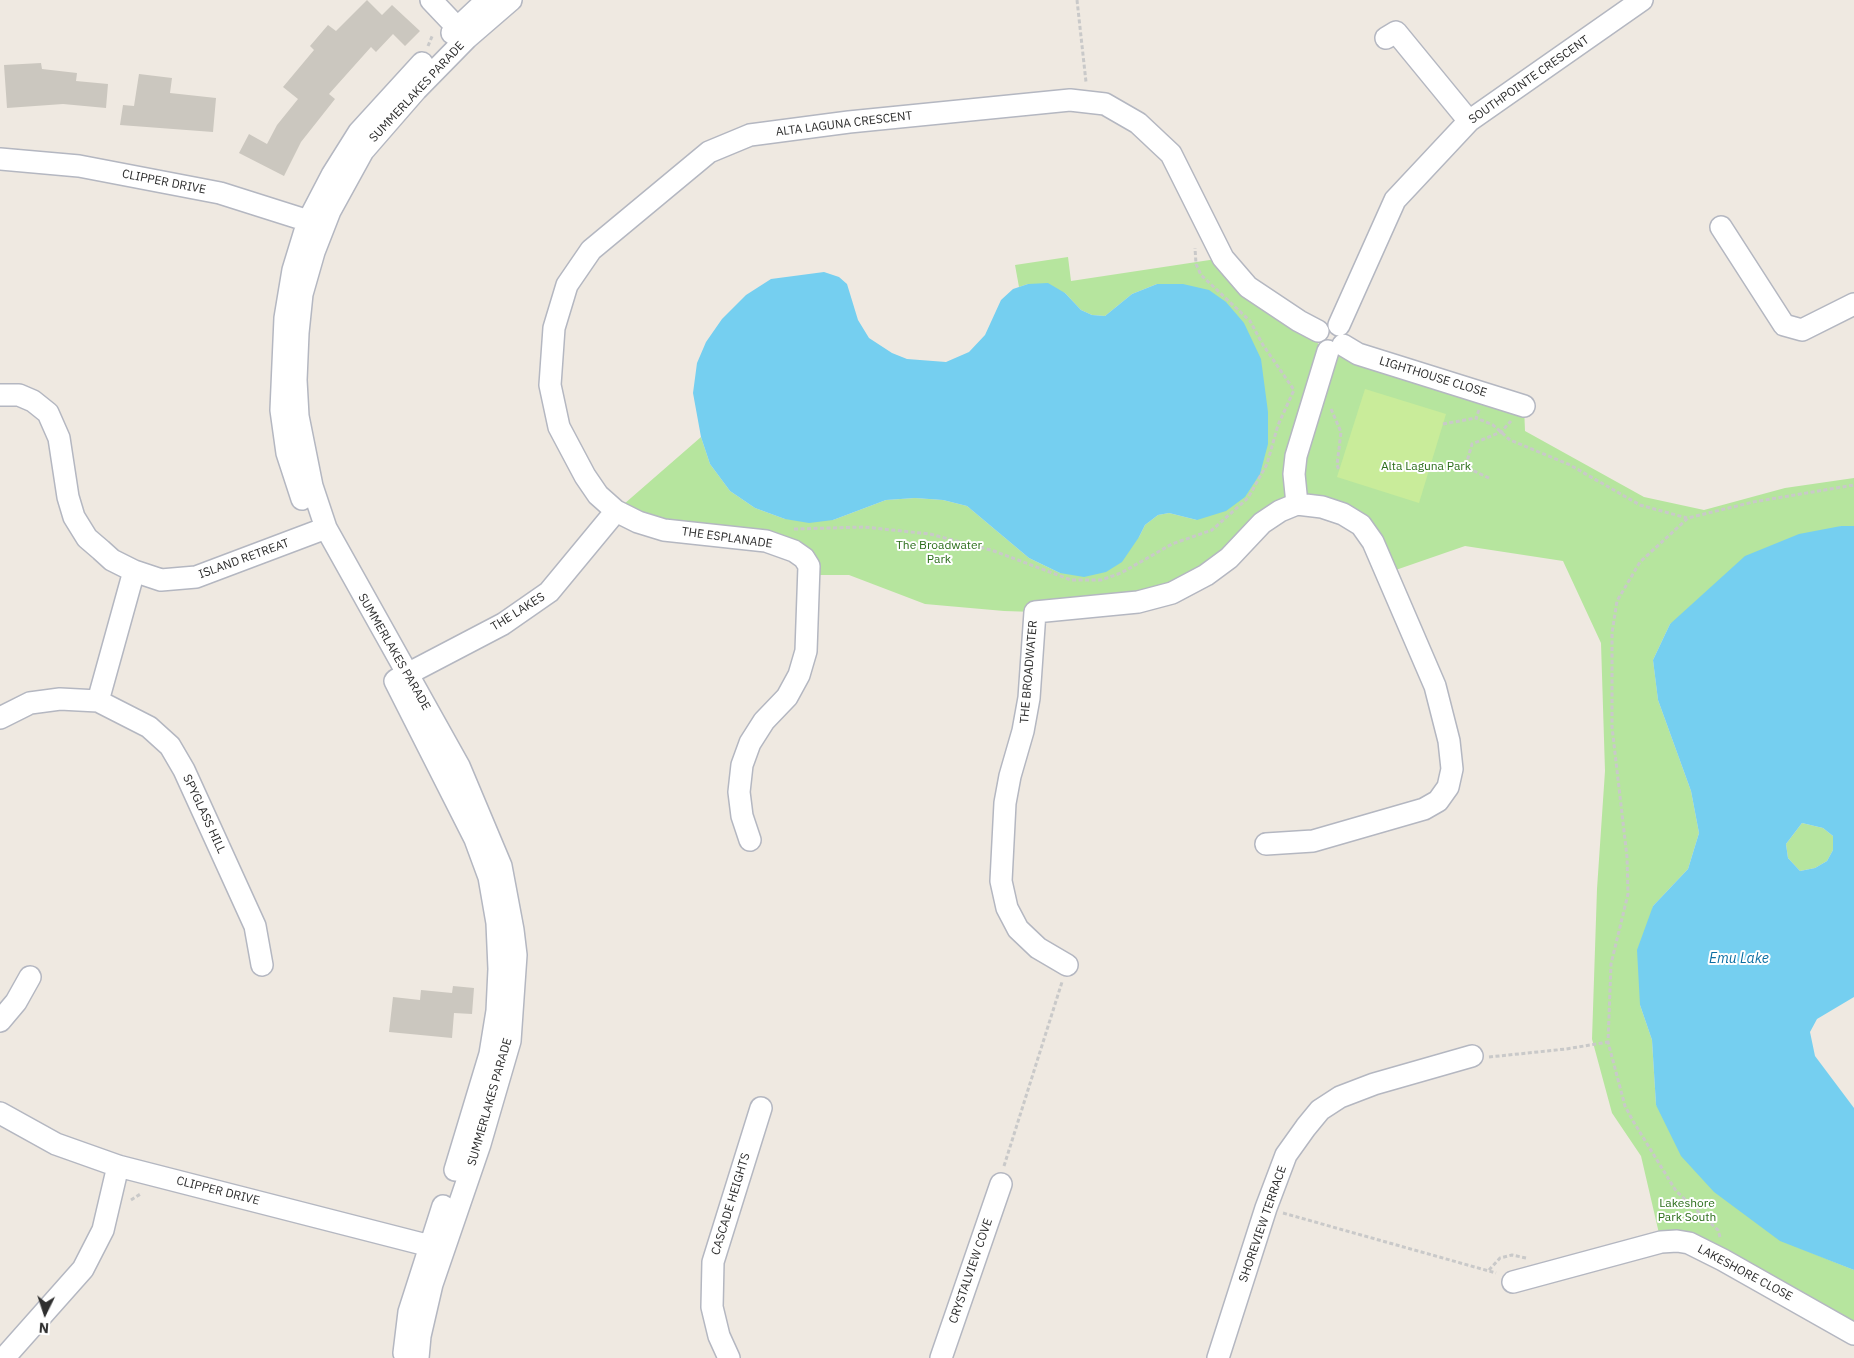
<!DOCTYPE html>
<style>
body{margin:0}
#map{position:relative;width:1854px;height:1358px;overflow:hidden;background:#efe9e1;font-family:"IBM Plex Sans",sans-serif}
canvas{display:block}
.north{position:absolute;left:20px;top:1288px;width:50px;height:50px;-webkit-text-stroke:4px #fff;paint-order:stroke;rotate:184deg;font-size:14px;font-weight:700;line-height:20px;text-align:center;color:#2e2e2e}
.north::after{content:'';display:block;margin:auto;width:18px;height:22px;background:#2e2e2e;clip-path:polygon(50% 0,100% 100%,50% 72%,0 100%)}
</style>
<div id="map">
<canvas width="1854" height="1358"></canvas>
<div class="north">N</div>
</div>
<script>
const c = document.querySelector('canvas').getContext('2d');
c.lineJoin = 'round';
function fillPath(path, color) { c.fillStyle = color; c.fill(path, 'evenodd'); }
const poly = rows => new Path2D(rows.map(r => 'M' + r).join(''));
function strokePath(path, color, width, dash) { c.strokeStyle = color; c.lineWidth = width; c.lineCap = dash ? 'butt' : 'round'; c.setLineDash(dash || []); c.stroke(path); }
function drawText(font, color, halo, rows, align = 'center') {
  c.font = font + ' "IBM Plex Sans",sans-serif'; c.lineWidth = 4; c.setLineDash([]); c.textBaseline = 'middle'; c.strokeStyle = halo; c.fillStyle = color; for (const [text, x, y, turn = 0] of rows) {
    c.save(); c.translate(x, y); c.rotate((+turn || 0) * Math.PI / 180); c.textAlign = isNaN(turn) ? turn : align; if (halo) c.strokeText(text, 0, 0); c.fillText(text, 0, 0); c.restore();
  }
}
fillPath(poly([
 [1068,257,1071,281,1223,258,1316,337,1318,344,1323,349,1524,406,1525,431,1644,497,1704,510,1785,488,1854,478,1854,526,1841,526,1670,624,1653,660,1658,700,1691,791,1699,833,1688,869,1653,906,1640,1005,1652,1040,1656,1105,1780,1240,1854,1270,1854,1334,1723,1260,1661,1242,1641,1156,1612,1113,1592,1039,1597,889,1605,771,1601,643,1563,561,1465,546,1387,573,1361,525,1297,504,1172,593,1035,612,1004,611,925,604,849,575,809,575,804,558,616,511,701,437,710,464,730,491,755,508,785,519,833,520,886,500,915,498,943,500,967,506,1029,558,1060,573,1139,537,1145,525,1158,515,1169,513,1197,520,1157,284,1132,294,1105,316,1092,315,1081,310,1065,293,1028,284,1019,287,1015,265],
 [1802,823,1823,828,1833,836,1833,850,1827,861,1815,868,1800,871,1788,858,1786,844]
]), '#b6e59e');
fillPath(poly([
 [1365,389,1446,414,1419,503,1337,477]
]), '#c9ec9a');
fillPath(poly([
 [824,272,839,277,847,284,858,320,869,338,892,353,907,359,946,362,969,352,985,335,1001,300,1013,289,1028,284,1048,283,1065,293,1081,310,1092,315,1105,316,1132,294,1157,284,1183,284,1209,290,1226,302,1244,323,1261,359,1268,412,1268,444,1260,474,1245,497,1226,511,1197,520,1169,513,1158,515,1145,525,1139,537,1122,562,1106,572,1084,577,1060,573,1029,558,967,506,943,500,915,498,886,500,833,520,809,523,785,519,755,508,730,491,710,464,701,437,693,393,697,363,706,342,722,319,746,295,771,279],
 [1841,526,1854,526,1854,997,1817,1019,1810,1032,1815,1056,1854,1108,1854,1270,1780,1241,1714,1192,1681,1156,1656,1105,1652,1040,1640,1005,1637,950,1653,906,1688,869,1699,833,1691,791,1658,700,1653,660,1670,624,1745,556,1799,534],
 [1802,823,1823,828,1833,836,1833,850,1827,861,1815,868,1800,871,1788,858,1786,844]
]), '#75cff0');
fillPath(poly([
 [367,0,382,15,392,5,420,31,405,46,393,34,376,52,371,47,329,94,335,99,301,142,284,176,239,153,249,134,267,144,277,125,298,99,283,87,314,50,310,46,328,25,336,31],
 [41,63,42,69,77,73,76,81,108,84,106,108,63,104,7,108,4,65],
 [139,74,172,78,170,93,216,98,213,132,120,125,123,105,134,106],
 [453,986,474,988,472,1014,454,1013,452,1038,389,1032,393,997,420,1000,421,990,452,993]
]), '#cbc7bf');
const minor = poly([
 [431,0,467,38],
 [452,33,487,0],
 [1386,38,1396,32,1469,121],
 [0,159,79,166,220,193,321,225],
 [1721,227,1784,325,1802,330,1854,304],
 [1339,325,1395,200,1469,121,1642,0],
 [1343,345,1358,354,1524,406],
 [0,395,19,395,33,401,48,413,59,438,68,497,74,517,87,538,101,550,112,560,134,571,161,580,196,577,326,528],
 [302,499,287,453,281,410,285,318,293,270,308,221,332,175,359,132,422,63],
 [396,680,503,624,549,592,616,511],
 [395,681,475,839,489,877,497,923,499,969,497,1011,490,1054,455,1170],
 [98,701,134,571],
 [0,718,30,703,60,699,98,701,149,727,170,746,184,770,255,926,262,965],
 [750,840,742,816,739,792,742,765,750,743,764,721,787,697,799,675,806,651,809,566,804,558,794,551,766,541,664,530,638,522,616,511,598,495,585,476,559,427,550,385,554,328,567,285,591,250,709,152,750,135,849,122,1070,100,1105,104,1138,123,1171,154,1223,258,1248,287,1299,321,1318,331],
 [1266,844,1313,841,1424,809,1438,801,1448,787,1452,769,1449,741,1435,686,1373,542,1361,525,1343,514,1322,507,1297,504],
 [1067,965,1038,948,1018,929,1007,908,1001,881,1005,803,1010,776,1023,731,1029,698,1035,612,1138,602,1172,593,1206,575,1229,558,1262,523,1280,511,1297,504,1294,474,1296,456,1328,351],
 [0,1021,16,1002,30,977],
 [0,1113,56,1144,118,1166,442,1249],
 [1513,1282,1661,1242,1677,1241,1689,1243,1723,1260,1854,1334],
 [404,1353,409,1312,443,1206],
 [4,1358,83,1269,103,1230,118,1166],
 [418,1358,420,1336,432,1284,480,1144,510,1041,516,955,513,930,501,866,459,766,326,528,312,486,298,416,296,380,298,333,302,294,314,252,330,211,363,151,416,90,467,38,511,0],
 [729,1358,719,1336,712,1307,713,1262,761,1108],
 [941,1358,1001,1184],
 [1218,1358,1266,1208,1286,1155,1306,1127,1320,1110,1340,1097,1374,1084,1472,1056]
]);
strokePath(minor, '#b4b7c1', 24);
strokePath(poly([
 [1077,0,1086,82],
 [428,46,433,34],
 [1331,409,1341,432,1337,465,1339,470],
 [1479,410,1476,418,1493,425,1510,440,1570,465,1640,505,1687,518],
 [1443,424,1476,418],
 [1489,478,1472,470,1466,465,1472,444,1501,432,1511,421],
 [794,529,864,527,930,534,994,551,1071,580,1101,580,1121,573,1172,544,1212,530,1248,498,1267,464,1278,425,1294,390,1263,345,1250,321,1201,275,1196,264,1195,248],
 [1489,1057,1566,1049,1608,1042],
 [1004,1166,1062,982],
 [131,1200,142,1193],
 [1283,1213,1496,1273],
 [1720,1237,1718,1230,1676,1191,1633,1121,1625,1106,1608,1042,1611,964,1628,894,1627,857,1612,727,1612,633,1617,601,1640,562,1688,518,1753,502,1854,485],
 [1489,1270,1500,1258,1512,1255,1526,1258]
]), '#c9c9c9', 3, [4, 2.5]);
strokePath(minor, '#fff', 21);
drawText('12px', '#2e2e2e', '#fff', [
 ["SOUTHPOINTE CRESCENT",1529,80,-35],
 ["SUMMERLAKES PARADE",417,92,-47],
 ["ALTA LAGUNA CRESCENT",844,124,-7],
 ["CLIPPER DRIVE",164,182,11],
 ["LIGHTHOUSE CLOSE",1433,377,17],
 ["THE ESPLANADE",727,538,8],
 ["ISLAND RETREAT",244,559,-20],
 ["THE LAKES",518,612,-32],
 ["SUMMERLAKES PARADE",394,652,60],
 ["THE BROADWATER",1029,672,-85],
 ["SPYGLASS HILL",204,814,65],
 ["SUMMERLAKES PARADE",490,1102,-74],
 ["CLIPPER DRIVE",218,1191,14],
 ["CASCADE HEIGHTS",731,1204,-73],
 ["SHOREVIEW TERRACE",1263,1224,-71],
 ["CRYSTALVIEW COVE",971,1271,-71],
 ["LAKESHORE CLOSE",1745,1273,28]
]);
drawText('12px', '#2c6e1b', '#fff', [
 ["Alta Laguna Park",1426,467],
 ["The Broadwater",939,546],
 ["Park",939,560],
 ["Lakeshore",1687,1204],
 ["Park South",1687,1218]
]);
drawText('italic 14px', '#0d6fa3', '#fff', [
 ["Emu Lake",1739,959]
]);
</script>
